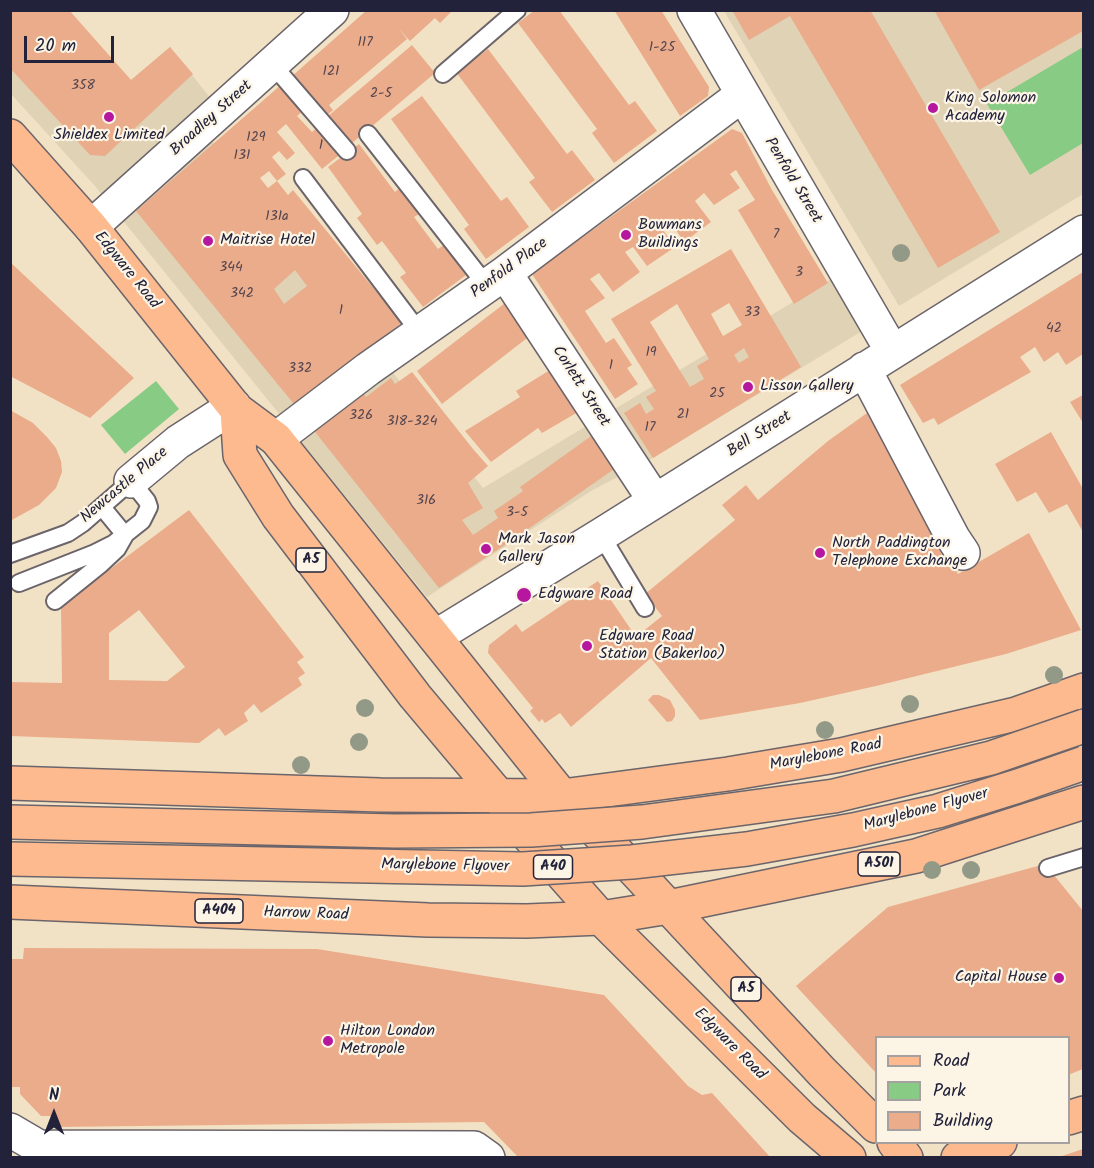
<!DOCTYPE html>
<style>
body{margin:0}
#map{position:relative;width:1094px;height:1168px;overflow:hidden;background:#f2e2c5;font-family:Kalam,sans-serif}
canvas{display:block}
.frame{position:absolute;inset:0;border:12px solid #22223b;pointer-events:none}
.legend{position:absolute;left:875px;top:1036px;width:195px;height:108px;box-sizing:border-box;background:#fcf5e5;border:2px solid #a5a1a1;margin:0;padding:8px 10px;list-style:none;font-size:18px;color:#22223b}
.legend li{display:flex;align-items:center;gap:12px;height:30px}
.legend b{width:30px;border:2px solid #a5a1a1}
.north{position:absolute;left:24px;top:1084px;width:60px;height:60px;-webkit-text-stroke:4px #fcf5e5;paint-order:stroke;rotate:0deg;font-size:16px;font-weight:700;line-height:24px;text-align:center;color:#22223b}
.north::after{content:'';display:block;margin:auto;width:21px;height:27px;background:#22223b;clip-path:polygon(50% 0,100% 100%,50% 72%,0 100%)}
.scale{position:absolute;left:24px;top:36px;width:90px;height:27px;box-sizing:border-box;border:3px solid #22223b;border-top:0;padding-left:8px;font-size:18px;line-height:21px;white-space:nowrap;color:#22223b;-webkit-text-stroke:4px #fcf5e5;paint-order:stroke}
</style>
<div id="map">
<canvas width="1094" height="1168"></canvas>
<div class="frame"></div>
<ul class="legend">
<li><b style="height:8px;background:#fcba8e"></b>Road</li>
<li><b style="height:16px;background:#88cb84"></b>Park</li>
<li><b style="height:16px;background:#eaac8a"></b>Building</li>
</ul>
<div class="north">N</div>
<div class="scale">20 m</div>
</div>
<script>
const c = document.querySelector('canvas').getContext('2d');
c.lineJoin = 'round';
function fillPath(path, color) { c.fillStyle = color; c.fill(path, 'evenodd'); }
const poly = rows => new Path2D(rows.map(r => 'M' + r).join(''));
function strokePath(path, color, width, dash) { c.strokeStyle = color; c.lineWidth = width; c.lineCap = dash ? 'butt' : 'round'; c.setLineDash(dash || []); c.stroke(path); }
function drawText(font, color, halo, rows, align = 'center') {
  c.font = font + ' Kalam,sans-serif'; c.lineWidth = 4.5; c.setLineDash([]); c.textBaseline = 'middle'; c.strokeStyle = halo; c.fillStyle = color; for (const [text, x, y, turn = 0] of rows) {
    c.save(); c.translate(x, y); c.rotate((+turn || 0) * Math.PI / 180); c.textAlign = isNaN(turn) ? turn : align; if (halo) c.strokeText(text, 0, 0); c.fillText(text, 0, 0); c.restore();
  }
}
fillPath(poly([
 [11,11,67,11,131,80,170,47,226,118,209,137,483,488,838,275,867,328,648,461,591,491,427,597,95,186,11,94],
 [724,11,1083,11,1083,194,899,306]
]), '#e0d2b5');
fillPath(poly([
 [1083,47,1083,143,1030,175,987,104],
 [156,381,179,409,125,454,101,425]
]), '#88cb84');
fillPath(poly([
 [10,10,69,10,131,80,170,47,193,74,105,156,90,155,10,68],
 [367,10,453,10,440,23,435,18,410,41,398,28,407,39,329,105,333,110,325,117,291,77],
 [535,10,559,10,629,105,635,101,657,131,614,163,592,133,597,129,518,23],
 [614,10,661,10,709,87,708,96,680,116],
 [732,10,870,10,1000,232,938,268,790,16,749,40],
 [934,10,1083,10,1083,31,979,90],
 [412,45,435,73,351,144,327,117],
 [488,49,567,154,572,150,595,180,552,212,529,182,535,178,456,72],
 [282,84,305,109,297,116,312,132,320,125,342,153,322,169,286,124,277,132,295,153,287,160,279,151,272,157,286,174,277,181,269,171,260,178,268,188,277,181,288,195,293,190,402,323,337,372,298,409,136,211],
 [295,270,307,286,284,304,274,289],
 [422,96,501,201,507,197,529,227,486,259,464,229,469,225,391,119],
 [732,129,742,133,772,190,828,283,794,304,738,210,755,200,736,170,730,174,740,188,714,205,704,193,695,201,711,222,684,242,670,221,661,227,675,247,647,266,633,247,625,252,640,272,613,292,599,273,590,279,605,298,585,311,606,343,614,338,632,365,627,368,638,384,615,399,532,274],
 [359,144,395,192,400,188,419,214,414,217,438,249,444,245,466,275,423,307,400,277,406,273,382,241,377,245,357,218,362,214,328,167],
 [731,249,801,367,653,458,624,413,640,403,646,414,654,409,646,397,656,391,611,319],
 [729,303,742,325,723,336,711,314],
 [677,304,709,359,697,366,704,379,690,387,650,322],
 [744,348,749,357,739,363,734,355],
 [10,262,134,378,90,418,10,376],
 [1083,272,1083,354,1066,365,1058,352,1044,362,1035,347,1020,357,1031,372,938,425,934,418,923,423,900,385],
 [505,303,531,335,442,404,417,371],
 [550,370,578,412,542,433,538,428,491,462,465,431,520,397,516,391],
 [412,372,473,449,488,466,468,483,483,508,462,520,473,535,498,518,494,511,523,491,520,487,594,434,617,467,511,541,439,588,308,423,357,385,366,397,391,378,395,384],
 [1083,395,1083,423,1070,402],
 [10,410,33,423,47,437,56,448,61,461,62,472,56,488,39,505,10,521],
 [867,413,958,574,1029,533,1081,630,1006,654,876,686,800,703,700,720,651,658,571,727,560,713,545,723,542,719,539,722,535,717,530,711,533,708,488,653,489,645,516,624,522,632,598,581,636,637,662,616,645,594,735,520,722,505,746,485,758,500,828,441],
 [1051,432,1083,489,1083,532,1067,504,1049,513,1036,492,1017,502,995,464],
 [189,510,304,657,297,662,305,673,298,678,302,685,261,713,254,704,244,713,248,721,225,736,219,728,199,743,10,736,10,682,62,683,61,606],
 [139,610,185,667,167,681,109,680,109,633],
 [653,695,659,695,670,700,675,710,675,716,672,721,667,722,648,700],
 [1045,864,1083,911,1083,1069,1068,1075,1068,1038,876,1038,876,1073,796,986,888,907],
 [24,948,317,949,604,995,688,1086,702,1095,712,1093,771,1158,519,1158,484,1122,54,1127,54,1116,41,1116,20,1094,20,1087,10,1087,10,959,23,959],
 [1083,1149,1083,1158,1059,1158,1059,1157]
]), '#eaac8a');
const lane = poly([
 [272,64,347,151],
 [443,74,517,10],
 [368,134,487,286],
 [303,178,420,333],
 [601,535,645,608],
 [10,554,68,533,83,523,131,481,147,501,149,507,142,521,113,544,95,553,19,583],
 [55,601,101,564,117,549,125,535,102,507],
 [1048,868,1084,857]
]);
const street = poly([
 [694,10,892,351],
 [91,227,332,10],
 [505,273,655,501],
 [864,369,953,538,963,553],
 [276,439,368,369,505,273,742,95],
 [131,481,178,442,234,406],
 [435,637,601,535,1084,232],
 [10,1130,39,1147,474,1148,488,1158]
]);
const primary = poly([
 [10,783,380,795,562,796],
 [10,902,428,920,527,921,601,918]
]);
const highway = poly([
 [10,136,91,227,237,410,276,439,562,796,636,872,822,1072,876,1126],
 [237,410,240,455,278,516,415,696,499,796,512,817,601,918,802,1118,849,1158],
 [562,796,728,774,841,755,1016,714,1084,690],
 [601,918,669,907,916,856,1084,802],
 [1068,1118,1084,1113],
 [894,1142,906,1158],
 [958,1158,1000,1142]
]);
strokePath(lane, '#6b656b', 20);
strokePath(street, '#6b656b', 36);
strokePath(primary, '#6b656b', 36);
strokePath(highway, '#6b656b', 36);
strokePath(lane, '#fff', 16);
strokePath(street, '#fff', 33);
strokePath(primary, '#fcba8e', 33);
strokePath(highway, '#fcba8e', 33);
const highwayBridge = poly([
 [10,822,395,831,531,830,642,822,834,796,991,758,1084,726],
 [10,859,523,869,632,862,747,849,853,830,938,811,1018,786,1084,763]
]);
strokePath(highwayBridge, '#6b656b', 36, []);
strokePath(highwayBridge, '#fcba8e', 33);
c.fillStyle = '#939987';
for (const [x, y] of [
 [901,253],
 [1054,675],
 [910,704],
 [365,708],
 [825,730],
 [359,742],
 [301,765],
 [932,870],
 [971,870]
]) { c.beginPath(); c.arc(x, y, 9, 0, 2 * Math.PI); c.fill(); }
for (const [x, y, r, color] of [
 [933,108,6,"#b5179e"],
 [109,117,6,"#b5179e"],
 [626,235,6,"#b5179e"],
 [208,241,6,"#b5179e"],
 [748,387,6,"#b5179e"],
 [486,549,6,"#b5179e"],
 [820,553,6,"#b5179e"],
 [524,595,8,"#b5179e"],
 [587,646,6,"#b5179e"],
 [1059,978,6,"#b5179e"],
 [328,1041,6,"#b5179e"]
]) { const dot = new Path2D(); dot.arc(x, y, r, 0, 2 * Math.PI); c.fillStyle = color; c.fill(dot); strokePath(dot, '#fcf5e5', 2); }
drawText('14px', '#54444f', null, [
 ["117",365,44],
 ["1-25",662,49],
 ["121",331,73],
 ["358",83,87],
 ["2-5",381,95],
 ["129",256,139],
 ["1",321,147],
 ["131",242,157],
 ["131a",277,218],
 ["7",776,236],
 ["344",231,269],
 ["3",799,274],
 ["342",242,295],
 ["1",341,312],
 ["33",752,314],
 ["42",1054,330],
 ["19",651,354],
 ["1",611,367],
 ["332",300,370],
 ["25",717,395],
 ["21",683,416],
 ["326",361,417],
 ["318-324",412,423],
 ["17",650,429],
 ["316",426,502],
 ["3-5",517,514]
]);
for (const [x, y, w] of [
 [311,560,30],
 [879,864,42],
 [553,867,39],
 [219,911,48],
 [746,989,30]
]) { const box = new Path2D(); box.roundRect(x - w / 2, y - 12, w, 24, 4.5); c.fillStyle = '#fcf5e5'; c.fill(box); strokePath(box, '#22223b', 1.5); }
drawText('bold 15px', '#22223b', null, [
 ["A5",311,560],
 ["A501",879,864],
 ["A40",553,867],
 ["A404",219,911],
 ["A5",746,989]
]);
drawText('16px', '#22223b', '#fcf5e5', [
 ["King Solomon",945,99],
 ["Academy",945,117],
 ["Shieldex Limited",109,136,"center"],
 ["Bowmans",638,226],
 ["Buildings",638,244],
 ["Maitrise Hotel",220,241],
 ["Lisson Gallery",760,387],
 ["Mark Jason",498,540],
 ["Gallery",498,558],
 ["North Paddington",832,544],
 ["Telephone Exchange",832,562],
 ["Edgware Road",538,595],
 ["Edgware Road",599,637],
 ["Station (Bakerloo)",599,655],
 ["Capital House",1047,978,"right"],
 ["Hilton London",340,1032],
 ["Metropole",340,1050]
], 'left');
drawText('16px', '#22223b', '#fcf5e5', [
 ["Broadley Street",212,119,-42],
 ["Penfold Street",792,181,59],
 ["Penfold Place",510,269,-36],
 ["Edgware Road",126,271,51],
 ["Corlett Street",580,387,57],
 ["Bell Street",760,435,-32],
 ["Newcastle Place",125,486,-40],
 ["Marylebone Road",826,756,-11],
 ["Marylebone Flyover",926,811,-15],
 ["Marylebone Flyover",445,867,1],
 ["Harrow Road",306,915,2],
 ["Edgware Road",729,1045,45]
]);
</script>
